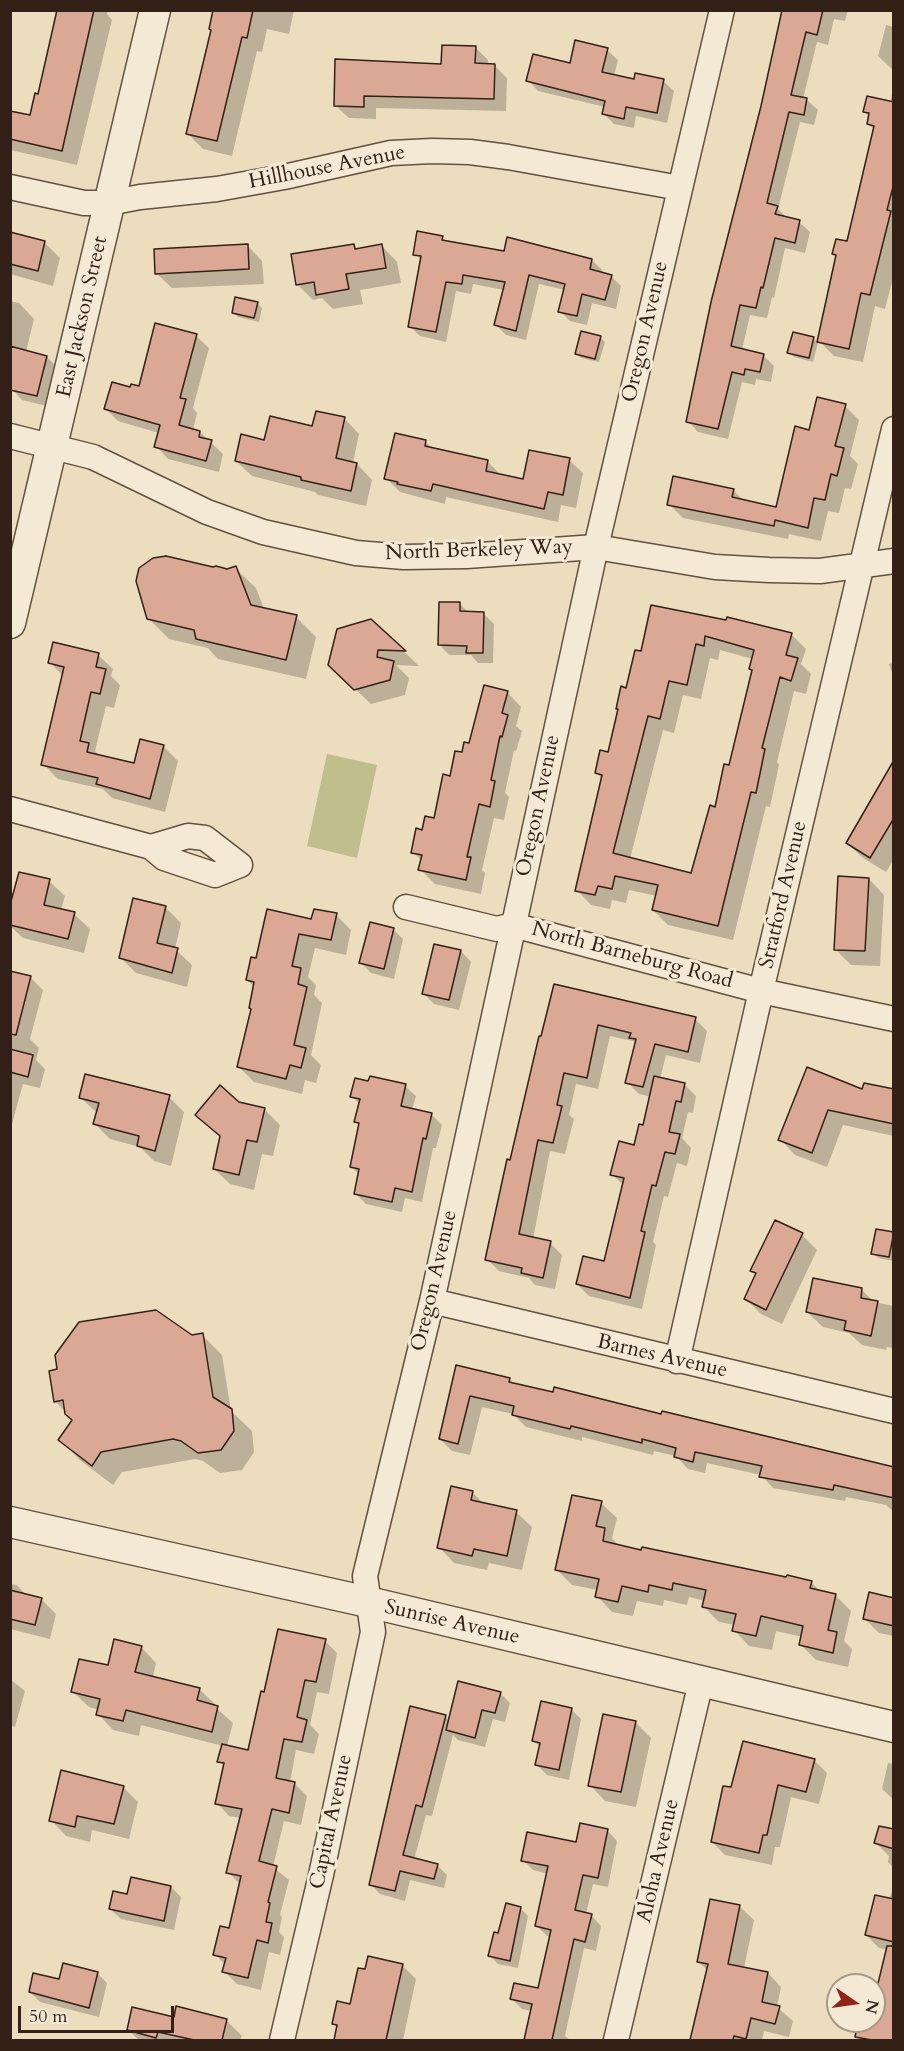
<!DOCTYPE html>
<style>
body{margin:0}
#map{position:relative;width:904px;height:2051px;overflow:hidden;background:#edddbf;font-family:Cardo,serif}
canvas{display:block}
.frame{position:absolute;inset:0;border:12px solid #332118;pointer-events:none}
.north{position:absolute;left:826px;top:1973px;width:60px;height:60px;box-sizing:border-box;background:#f3e9d5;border:2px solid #a69989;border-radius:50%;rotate:103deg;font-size:16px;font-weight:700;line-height:24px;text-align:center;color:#332118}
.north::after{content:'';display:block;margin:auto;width:21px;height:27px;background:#8f2418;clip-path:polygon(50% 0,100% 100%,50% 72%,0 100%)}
.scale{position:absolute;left:18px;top:2006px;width:156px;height:27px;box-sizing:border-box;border:3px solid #332118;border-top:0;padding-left:8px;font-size:18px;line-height:21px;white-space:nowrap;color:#332118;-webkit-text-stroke:4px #f3e9d5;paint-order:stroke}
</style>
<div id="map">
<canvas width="904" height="2051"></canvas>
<div class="frame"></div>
<div class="north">N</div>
<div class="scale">50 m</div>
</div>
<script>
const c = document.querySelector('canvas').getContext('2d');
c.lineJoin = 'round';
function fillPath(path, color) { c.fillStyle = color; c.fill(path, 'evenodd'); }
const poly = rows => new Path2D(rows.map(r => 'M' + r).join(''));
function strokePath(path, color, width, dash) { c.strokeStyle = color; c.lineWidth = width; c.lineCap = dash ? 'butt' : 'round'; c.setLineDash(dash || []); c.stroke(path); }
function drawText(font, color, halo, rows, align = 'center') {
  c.font = font + ' Cardo,serif'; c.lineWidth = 6; c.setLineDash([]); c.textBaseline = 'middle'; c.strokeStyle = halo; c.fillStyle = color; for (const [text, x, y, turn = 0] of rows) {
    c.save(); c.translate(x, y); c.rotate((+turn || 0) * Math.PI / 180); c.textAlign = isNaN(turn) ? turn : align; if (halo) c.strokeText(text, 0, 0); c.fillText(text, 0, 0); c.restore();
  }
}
fillPath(poly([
 [327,754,377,765,357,858,307,846]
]), '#bfbf8d');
fillPath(poly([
 [58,10,108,10,107,14,112,20,77,165,10,150,10,113,31,117,39,96],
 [223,10,294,10,289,34,267,29,262,52,257,51,232,156,203,149,187,133],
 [784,10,848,10,845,21,834,19,828,45,817,42,803,99,807,100,818,110,814,125,800,122,778,209,788,219,799,222,810,232,805,253,785,248,774,298,772,297,767,318,750,315,742,350,763,355,774,366,771,382,756,379,755,385,742,382,728,439,698,432,688,421],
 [886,25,894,27,894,71,878,56],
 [475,47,488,60,488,65,494,65,507,78,506,111,376,108,376,119,349,118,336,106,443,65],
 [607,50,618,60,614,76,635,81,663,81,674,91,667,123,636,116,634,128,614,124,604,114,605,107,538,91,528,80],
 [894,85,894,274,885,309,875,306,863,362,834,356,819,341,837,258,833,254,848,243,875,130,868,124,870,117,864,112,890,103],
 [10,234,45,243,60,258,53,286,10,274],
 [442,237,447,243,505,253,592,260,602,270,601,274,611,276,621,286,616,309,592,303,587,325,570,321,560,311,565,290,539,284,526,340,506,335,496,325,504,290,473,284,471,294,456,291,446,342,420,336,409,326,422,261,415,254],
 [247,245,262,261,264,284,172,288,156,273],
 [353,245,358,250,382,246,397,262,401,283,360,290,363,304,333,309,322,298,313,300,297,284],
 [10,301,19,303,34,319,26,352,47,357,57,367,47,406,22,400,12,389],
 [257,303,262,308,259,322,238,317,233,312],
 [196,336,209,348,193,408,197,413,193,430,200,432,223,454,219,472,168,459,156,446,159,433,118,421,106,409,131,389,140,388],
 [600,337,605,342,599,362,581,358,576,353],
 [813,338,818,343,813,362,794,357,789,352],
 [845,406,859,420,850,456,858,464,851,489,845,488,839,513,828,511,821,541,789,534,788,539,683,518,669,504,733,490,744,501,777,508,810,431],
 [344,418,359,434,353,463,357,464,372,480,366,506,318,495,315,492,252,476,236,461,265,442],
 [396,435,426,442,433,449,487,461,501,475,524,481,569,460,583,473,576,508,561,505,558,522,446,497,445,504,400,492,386,478],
 [235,568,256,588,264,609,296,617,316,637,306,679,218,659,208,648,169,639,148,618],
 [459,603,469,613,483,613,494,624,493,663,478,663,471,655,449,655,439,644],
 [652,606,791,634,806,649,801,664,811,674,806,694,794,691,777,762,779,765,770,807,766,806,733,940,668,925,653,910,657,896,629,890,626,903,612,900,610,909,591,905,577,890,603,779,596,773,609,754,627,690,642,653],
 [720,650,753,659,751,669,753,671,730,767,692,875,630,859,663,730,674,733,683,695,701,699,710,658,718,660],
 [371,620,419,666,396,665,409,678,405,695,371,704,346,680],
 [98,655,113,669,111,676,120,685,114,708,106,706,95,751,101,757,135,765,163,746,178,761,165,812,112,798,103,789,58,779,43,764,63,676,50,662],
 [894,663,894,679,889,664],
 [507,692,521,707,516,726,522,731,516,751,514,750,505,793,509,797,504,820,494,818,482,870,485,873,481,894,435,884,420,869,422,861,413,852,423,831,435,820,451,777,463,754],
 [894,776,894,859,886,872,863,858,847,843],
 [869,879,884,895,880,966,851,965,835,949],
 [49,881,65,896,61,910,74,914,90,929,84,953,23,938,10,926,10,911],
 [165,907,181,923,175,949,192,965,187,987,136,973,121,958],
 [336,915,351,930,346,955,315,948,308,977,316,985,314,995,322,1003,311,1055,321,1065,316,1083,305,1080,302,1094,254,1082,238,1066,252,1010,255,987,247,980,258,960,313,920],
 [393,929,403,939,394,979,371,973,361,963],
 [461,951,471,962,459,1010,434,1004,424,994],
 [10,972,31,978,43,990,30,1039,39,1048,36,1060,45,1069,40,1088,23,1084,12,1124,10,1124],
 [555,985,695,1019,707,1031,700,1063,666,1055,660,1079,684,1084,696,1096,693,1113,688,1112,682,1138,691,1148,687,1166,677,1163,668,1197,664,1196,653,1242,656,1245,642,1309,589,1296,577,1284,605,1263,624,1186,612,1174,636,1146,644,1127,651,1097,639,1094,627,1082,637,1042,610,1036,598,1089,576,1084,569,1115,574,1119,565,1154,550,1151,533,1239,550,1243,562,1255,555,1289,535,1285,529,1278,499,1271,487,1259],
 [808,1069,864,1091,894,1091,894,1136,843,1125,827,1167,795,1155,780,1139],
 [405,1086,416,1096,412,1110,432,1115,442,1125,436,1148,433,1148,422,1202,405,1198,402,1212,366,1204,356,1194,360,1175,351,1167,360,1125,356,1121,360,1105,352,1096],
 [80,1097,169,1097,184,1112,171,1166,154,1161,140,1147,110,1139,95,1124,97,1113],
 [239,1103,264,1109,280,1125,273,1156,262,1154,254,1190,230,1184,214,1169,222,1138,197,1115],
 [894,1234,893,1261,878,1258,873,1253],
 [802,1235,817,1250,782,1324,761,1314,746,1299,757,1275,752,1270],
 [862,1290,874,1302,894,1306,894,1348,887,1347,886,1350,862,1345,849,1333,823,1327,807,1312],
 [202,1335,222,1355,231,1411,252,1431,254,1452,242,1470,220,1473,203,1461,195,1459,122,1472,113,1485,81,1461,60,1440,74,1421,55,1401,59,1370],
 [457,1367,509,1379,514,1384,894,1467,894,1512,886,1505,846,1497,845,1501,773,1488,761,1475,707,1463,705,1473,688,1469,676,1456,654,1451,653,1455,582,1437,582,1441,526,1427,513,1414,482,1407,470,1455,452,1451,440,1439],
 [472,1492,484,1504,516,1512,532,1527,522,1570,489,1563,487,1570,454,1563,439,1547],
 [601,1503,617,1518,612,1538,620,1547,811,1582,821,1592,835,1595,851,1611,844,1641,852,1649,848,1667,816,1660,801,1645,802,1637,776,1631,772,1650,749,1646,734,1630,735,1625,719,1622,704,1607,705,1601,689,1597,687,1605,664,1600,663,1606,637,1601,633,1616,612,1612,597,1596,598,1590,572,1585,556,1569],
 [10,1584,17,1585,27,1596,41,1599,56,1614,50,1639,10,1629],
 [894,1599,894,1636,879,1633,865,1619],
 [325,1641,337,1653,329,1694,317,1692,310,1725,319,1734,314,1754,296,1750,290,1782,294,1783,307,1796,301,1825,284,1821,273,1867,289,1880,280,1915,282,1917,279,1932,284,1937,280,1955,269,1952,261,1990,237,1984,224,1971,225,1965,215,1954,231,1930,241,1885,228,1872,241,1818,229,1816,217,1803,225,1767,219,1761,223,1746,141,1725,139,1736,113,1730,98,1714,99,1710,89,1707,73,1692,141,1647,156,1663,153,1677,199,1689,215,1704,214,1706,233,1723,227,1746,250,1752,265,1694],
 [10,1679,25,1691,15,1727,10,1725],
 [500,1693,510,1703,505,1722,493,1719,485,1747,458,1740,453,1735,432,1816,426,1815,414,1860,437,1865,447,1875,444,1888,410,1880,405,1901,380,1894,370,1884,445,1716,450,1721],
 [571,1709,581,1719,569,1780,547,1775,537,1765,540,1747,534,1741],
 [635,1722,651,1738,636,1807,605,1801,590,1785],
 [814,1760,827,1773,819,1804,791,1797,780,1847,775,1847,772,1865,725,1855,712,1842,732,1789],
 [888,1763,894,1764,894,1800,882,1789],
 [123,1787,138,1802,129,1839,92,1830,90,1842,66,1836,51,1820],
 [607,1830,617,1841,608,1887,593,1884,586,1914,591,1915,601,1926,596,1951,584,1948,565,2036,570,2040,525,2040,532,2011,522,2009,512,1999,539,1990,551,1937,547,1936,537,1926,548,1874,533,1870,523,1860,577,1844],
 [894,1831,894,1868,888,1862,889,1856,876,1843],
 [894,1884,894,2040,861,2040,857,2036,870,2021,874,2021,874,2006,888,1950,879,1948,866,1935,889,1900],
 [171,1887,181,1897,174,1930,121,1919,110,1909,128,1896],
 [740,1907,754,1920,744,1968,768,1973,781,1987,777,2007,793,2021,789,2037,764,2031,762,2040,692,2040,708,1971,698,1961],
 [520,1908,528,1916,518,1968,498,1964,490,1956,499,1935],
 [402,1965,416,1979,403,2040,335,2040,338,2028,334,2023,351,2006,366,1971],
 [97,1973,107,1983,99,2017,40,2002,30,1992,60,1981],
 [175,2019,226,2020,242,2036,240,2040,139,2040,128,2030]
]), '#0003');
const building = poly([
 [57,10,94,10,62,151,10,139,10,111,30,115,35,93,38,94,57,10],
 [213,10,253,10,247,38,242,37,217,141,186,134,211,30,209,29,213,10],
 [782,10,823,10,817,35,806,32,791,95,807,98,804,115,789,112,767,203,778,206,775,214,800,220,795,243,775,238,763,288,761,287,756,308,740,305,731,346,764,354,760,372,745,369,744,375,732,372,718,429,686,422,711,302,761,106,782,10],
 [575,40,608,48,602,72,634,79,635,73,664,79,657,113,626,107,624,119,602,114,605,101,526,81,533,54,570,63,575,40],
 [442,45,476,46,475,63,495,64,494,99,364,96,364,107,334,106,335,59,441,64,442,45],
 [867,96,894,102,894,183,887,210,891,211,870,295,861,293,849,349,817,342,836,255,832,254,836,239,847,241,874,126,867,124,869,113,863,112,867,96],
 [417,231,443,236,442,240,504,251,507,237,592,259,590,269,612,275,605,300,582,294,577,316,558,312,565,284,529,275,516,331,494,325,505,282,463,275,462,284,446,282,436,332,408,327,421,256,413,255,417,231],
 [10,232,45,241,38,271,10,264,10,232],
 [248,244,249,269,155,274,154,249,248,244],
 [354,244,355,249,382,244,386,268,346,274,349,289,316,295,314,282,296,285,291,254,354,244],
 [235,297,258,302,254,318,232,313,235,297],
 [155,323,197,334,180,398,186,399,179,425,200,431,199,437,212,440,206,461,154,447,160,425,104,409,112,382,130,387,131,384,139,386,155,323],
 [581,331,601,336,595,359,575,354,581,331],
 [793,332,814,337,809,358,787,353,793,332],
 [10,346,47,356,37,396,10,390,10,346],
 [817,397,846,404,835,446,844,448,837,476,831,474,825,500,814,498,808,528,775,520,774,526,667,505,673,476,734,489,732,497,776,507,795,426,809,430,817,397],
 [316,411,345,417,336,458,357,463,351,491,301,480,301,477,235,461,241,434,264,440,270,416,312,426,316,411],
 [395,433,426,440,425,446,488,460,486,471,523,479,529,450,570,458,563,495,548,492,544,509,433,484,431,491,397,484,398,482,384,479,395,433],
 [166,556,213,567,216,566,227,569,236,566,251,605,297,615,286,660,196,639,194,630,147,619,136,581,139,568,153,558,166,556],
 [439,602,460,602,460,611,484,612,483,653,466,653,467,646,438,645,439,602],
 [651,605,726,620,727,617,792,633,786,655,798,658,791,681,780,677,762,748,765,749,756,793,751,792,718,926,652,910,658,885,615,876,612,889,598,886,595,895,575,891,602,775,595,773,600,750,608,752,618,709,616,709,621,686,626,688,635,650,641,651,651,605],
 [705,636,754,650,749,669,752,670,729,765,724,764,715,807,710,805,691,873,613,853,648,716,660,719,669,681,687,685,696,644,704,646,705,636],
 [371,619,406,651,378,650,377,657,394,661,390,680,354,690,328,665,337,629,371,619],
 [53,642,99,653,96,667,106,669,100,694,91,692,80,741,89,743,87,752,134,763,140,739,164,745,150,799,96,784,98,778,41,765,64,667,48,663,53,642],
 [484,685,508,691,502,713,508,715,502,737,500,736,491,780,495,781,490,807,479,804,467,857,471,857,466,880,418,870,422,855,411,853,416,828,422,830,425,816,434,818,443,774,450,776,455,751,462,752,464,742,469,743,484,685],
 [894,760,894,818,870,858,846,843,894,760],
 [19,872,50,879,44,905,75,912,68,939,10,925,10,905,19,872],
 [838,876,869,878,865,951,834,950,838,876],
 [133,898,166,906,157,943,178,948,172,973,119,958,133,898],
 [267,909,311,919,314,909,337,913,331,940,299,934,292,966,301,968,298,984,307,987,294,1045,306,1048,301,1068,290,1065,286,1079,237,1067,251,1009,249,1008,254,982,246,980,251,957,256,958,267,909],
 [370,922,394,928,384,969,359,963,370,922],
 [434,944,461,950,449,1000,422,994,434,944],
 [10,971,31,976,16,1035,10,1034,10,971],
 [554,984,696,1017,688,1052,655,1044,643,1087,625,1083,636,1039,629,1038,631,1033,598,1025,587,1078,564,1073,557,1105,562,1106,553,1143,538,1140,519,1234,551,1241,543,1278,521,1273,522,1268,485,1260,507,1159,510,1160,539,1036,541,1036,554,984],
 [10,1049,33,1055,28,1077,10,1072,10,1049],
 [807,1067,862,1089,864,1083,894,1089,894,1124,828,1110,812,1153,778,1140,807,1067],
 [85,1074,170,1095,155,1151,137,1146,139,1136,93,1124,99,1103,79,1098,85,1074],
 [370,1076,406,1084,401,1106,432,1113,426,1139,423,1138,412,1192,395,1188,392,1202,354,1194,359,1169,350,1167,359,1123,354,1122,360,1099,350,1097,355,1078,368,1081,370,1076],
 [654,1076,685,1083,681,1102,676,1101,669,1132,680,1134,675,1154,665,1152,656,1186,652,1185,641,1231,645,1232,630,1298,576,1284,583,1256,604,1261,624,1178,610,1175,619,1141,634,1145,639,1124,643,1125,654,1076],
 [220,1085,239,1102,265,1108,257,1142,247,1140,239,1175,213,1169,220,1136,195,1115,220,1085],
 [775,1220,803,1233,766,1310,744,1299,756,1273,750,1271,775,1220],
 [876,1229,894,1232,889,1257,871,1254,876,1229],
 [813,1278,862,1288,861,1298,878,1301,871,1336,844,1330,846,1321,806,1312,813,1278],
 [156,1310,192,1335,203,1333,213,1397,232,1409,234,1431,221,1450,198,1453,181,1441,173,1439,101,1452,92,1466,58,1440,72,1420,65,1414,63,1400,54,1402,49,1371,57,1369,55,1355,79,1322,156,1310],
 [456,1365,510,1378,509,1382,553,1392,554,1387,661,1414,662,1411,894,1467,894,1498,834,1485,833,1490,759,1477,762,1466,695,1452,693,1462,674,1457,676,1448,642,1439,642,1443,571,1426,570,1429,512,1415,514,1406,470,1396,458,1444,439,1439,456,1365],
 [451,1486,473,1491,471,1500,517,1510,507,1556,474,1549,472,1556,437,1548,451,1486],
 [572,1495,602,1501,596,1526,605,1528,603,1541,641,1550,642,1547,786,1577,787,1575,812,1581,810,1588,836,1594,828,1630,837,1632,833,1653,799,1645,803,1626,761,1616,756,1636,732,1631,736,1614,702,1607,706,1590,673,1583,672,1590,649,1585,648,1592,622,1586,618,1602,595,1597,599,1579,555,1570,572,1495],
 [10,1590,42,1598,35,1625,10,1619,10,1590],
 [869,1592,894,1598,894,1626,863,1619,869,1592],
 [278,1629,326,1639,316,1682,305,1680,297,1717,307,1720,302,1742,284,1739,276,1778,295,1782,289,1813,272,1809,259,1861,277,1866,268,1902,270,1903,266,1922,272,1923,268,1943,257,1940,248,1978,222,1972,226,1958,213,1955,220,1926,229,1928,241,1876,226,1873,242,1809,215,1804,224,1763,217,1762,222,1744,248,1750,261,1691,264,1692,278,1629],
 [114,1639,142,1646,135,1672,200,1688,197,1700,218,1706,212,1732,126,1710,123,1721,96,1715,100,1699,71,1692,79,1659,108,1665,114,1639],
 [458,1681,501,1692,495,1713,482,1710,475,1738,446,1730,458,1681],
 [541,1701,572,1708,559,1770,535,1765,540,1743,532,1741,541,1701],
 [410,1706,446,1715,422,1807,416,1805,403,1855,438,1864,434,1879,400,1871,395,1891,369,1885,410,1706],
 [603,1714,636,1721,621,1792,588,1786,603,1714],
 [743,1741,815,1759,806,1792,778,1785,767,1835,763,1835,759,1853,711,1842,723,1786,731,1787,743,1741],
 [61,1770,124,1786,114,1824,77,1816,75,1827,49,1821,61,1770],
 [580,1823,608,1829,598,1878,583,1875,575,1910,592,1914,585,1942,574,1939,552,2040,524,2040,532,2004,510,1999,514,1983,538,1988,551,1930,535,1926,548,1866,521,1861,527,1832,576,1842,580,1823],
 [879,1826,894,1829,894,1849,874,1843,879,1826],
 [131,1877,171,1886,164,1921,109,1909,113,1891,127,1894,131,1877],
 [875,1895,894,1899,894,1942,865,1935,875,1895],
 [710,1899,740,1905,728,1964,768,1972,762,2002,780,2006,775,2024,751,2018,746,2039,734,2036,733,2040,690,2040,708,1964,697,1962,710,1899],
 [506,1903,521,1907,510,1961,488,1956,494,1932,498,1933,506,1903],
 [887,1946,894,1946,894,2040,872,2040,855,2037,858,2021,874,2021,874,2000,887,1946],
 [368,1956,403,1964,386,2040,334,2040,337,2025,332,2024,337,2001,350,2004,358,1968,365,1969,368,1956],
 [63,1963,98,1972,89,2008,29,1992,33,1973,59,1979,63,1963],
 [176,2006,227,2019,222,2040,194,2040,158,2032,156,2038,127,2030,132,2007,174,2017,176,2006]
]);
fillPath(building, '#daa895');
strokePath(building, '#332118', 1.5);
const minor = poly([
 [10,187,84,203,109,203,140,197,217,189,284,177,391,153,432,151,470,152,508,157,680,188],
 [10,436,93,457,207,512,263,532,356,553,404,557,466,556,596,547,715,567,769,570,820,571,894,561],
 [10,809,151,847,164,858,215,875,240,865],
 [151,847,188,836,205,838,240,865],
 [406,907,497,929,513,925,761,991,894,1019],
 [432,1301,894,1411],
 [677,1361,761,991,894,429],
 [282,2040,321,1875,373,1632,365,1576,432,1301,596,547,722,10],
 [616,2040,701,1682]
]);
const tertiary = poly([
 [10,623,155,10],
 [10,1522,368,1602,894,1727]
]);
strokePath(minor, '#625042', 27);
strokePath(tertiary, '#625042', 33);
strokePath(minor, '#f3e9d5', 24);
strokePath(tertiary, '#f3e9d5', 30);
drawText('21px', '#332118', '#f3e9d5', [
 ["Hillhouse Avenue",327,168,-11],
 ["East Jackson Street",83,317,-77],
 ["Oregon Avenue",646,332,-77],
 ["North Berkeley Way",479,551,-2],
 ["Oregon Avenue",539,806,-78],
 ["Stratford Avenue",784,895,-77],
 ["North Barneburg Road",632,956,15],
 ["Oregon Avenue",435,1281,-77],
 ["Barnes Avenue",662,1357,13],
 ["Sunrise Avenue",452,1623,13],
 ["Capital Avenue",332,1822,-78],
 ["Aloha Avenue",659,1861,-77]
]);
</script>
